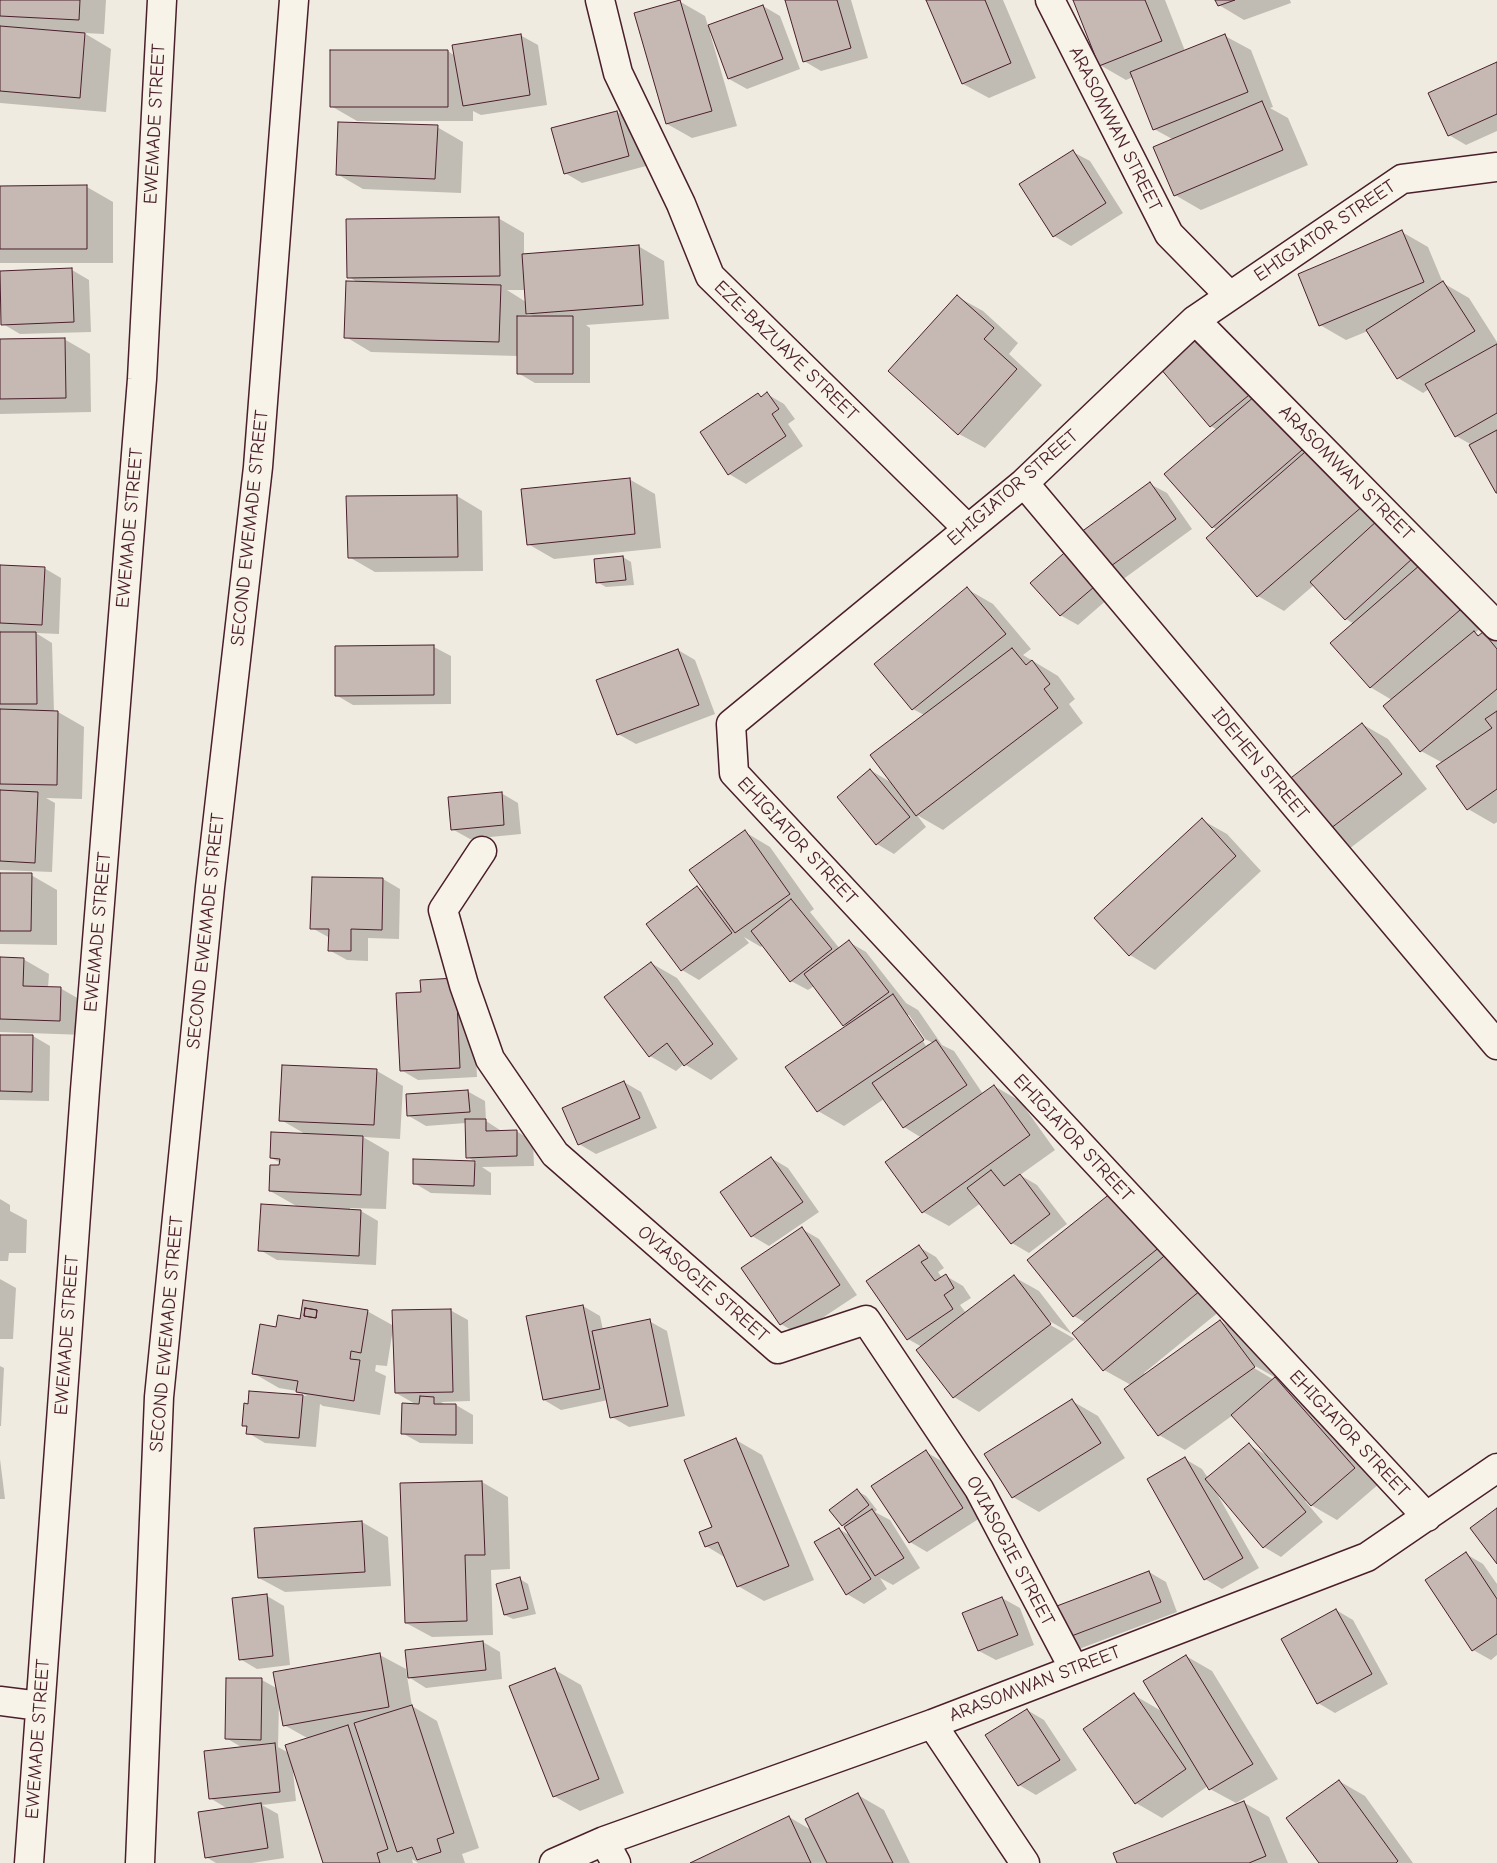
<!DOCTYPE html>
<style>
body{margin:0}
canvas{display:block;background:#f0ebe0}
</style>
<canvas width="1497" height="1863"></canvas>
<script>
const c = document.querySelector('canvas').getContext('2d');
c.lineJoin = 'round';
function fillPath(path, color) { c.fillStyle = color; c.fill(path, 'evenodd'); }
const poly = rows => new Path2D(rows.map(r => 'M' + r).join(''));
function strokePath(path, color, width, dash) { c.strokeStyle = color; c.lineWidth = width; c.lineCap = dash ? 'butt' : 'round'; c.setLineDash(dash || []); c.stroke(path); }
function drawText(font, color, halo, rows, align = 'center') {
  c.font = font + ' "Comic Neue",sans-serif'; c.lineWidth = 4; c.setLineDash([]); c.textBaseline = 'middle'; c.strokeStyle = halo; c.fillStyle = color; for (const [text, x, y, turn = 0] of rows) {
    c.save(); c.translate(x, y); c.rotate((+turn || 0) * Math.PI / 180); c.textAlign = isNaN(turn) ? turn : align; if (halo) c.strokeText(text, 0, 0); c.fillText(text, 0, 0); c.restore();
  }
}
fillPath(poly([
 [0,0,106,0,104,34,84,33,111,49,106,112,0,103],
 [786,0,851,0,868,58,821,71,804,61],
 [928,0,1003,0,1036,78,989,98,963,84],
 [1074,0,1165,0,1185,51,1225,36,1251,50,1273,107,1270,108,1288,118,1308,165,1201,210,1175,195,1174,140,1154,129,1133,77,1126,80,1100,65],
 [1217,0,1290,0,1291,3,1244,20,1219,5],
 [679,1,705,16,708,26,763,6,780,16,800,69,747,89,729,79,712,32,710,33,737,126,692,138,667,124],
 [520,35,538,45,547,105,481,115,473,111,473,121,357,121,331,106,448,51,455,56],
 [1497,63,1497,131,1466,145,1449,135],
 [617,112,634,122,646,166,582,183,565,173],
 [437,127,463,142,461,193,363,189,337,174],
 [1073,152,1090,161,1123,213,1071,246,1054,236],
 [0,187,87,187,113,202,113,263,0,263],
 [498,218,524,233,524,255,638,246,664,261,669,319,586,325,590,328,590,383,535,383,518,373,518,356,371,352,346,337,357,282,349,277],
 [507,290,525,290,526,302],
 [526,312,535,317,526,317],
 [1402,232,1428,247,1443,283,1469,298,1497,342,1497,492,1472,445,1456,436,1429,389,1423,393,1398,378,1368,331,1346,340,1320,325],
 [72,270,89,280,91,332,20,334,3,324],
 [958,297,983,311,1018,343,1009,354,1042,385,985,448,959,434],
 [1204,333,1484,625,1475,633,1480,636,1483,633,1497,641,1497,822,1494,824,1468,809,1443,763,1421,751,1392,700,1370,687,1354,624,1346,619,1314,585,1284,611,1258,596,1208,538,1217,530,1213,527,1166,474,1217,430,1211,426,1162,368],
 [64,339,90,354,91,412,0,414,0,340],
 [767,394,784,404,795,419,788,424,803,446,746,484,729,474,758,395,762,397],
 [629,479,655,494,661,548,554,559,528,544],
 [1150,484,1167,493,1192,529,1122,580,1105,570],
 [457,496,482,511,483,571,375,572,349,557],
 [1071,549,1117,591,1078,625,1060,615],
 [623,557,631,562,634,585,606,587,597,582],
 [0,566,44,568,61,578,59,634,36,633,52,643,54,712,58,712,84,727,82,799,46,798,55,803,52,872,0,870],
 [967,589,993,604,1031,649,1023,655,1058,676,1075,699,1069,704,1083,723,943,830,917,815,926,827,894,854,877,844,870,770,892,783,924,715,913,709],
 [434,647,451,656,451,704,353,705,336,695],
 [678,650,695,660,715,714,636,744,618,734],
 [1362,724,1388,739,1427,789,1349,849,1323,834],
 [501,793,518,803,521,834,470,839,452,829],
 [1202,820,1227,834,1261,871,1155,970,1130,955],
 [745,832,770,847,814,909,810,912,840,949,849,942,866,952,906,1003,918,1010,942,1045,954,1051,983,1094,994,1086,1020,1101,1055,1150,1020,1175,1037,1185,1067,1224,1029,1253,1012,1243,981,1203,949,1226,923,1212,922,1138,904,1127,884,1099,844,1126,818,1111,787,1067,847,1027,814,986,808,990,791,981,763,945,761,947,744,937,749,943,699,980,682,970,697,887,708,894],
 [906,1015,909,1015,925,1039,933,1043,931,1045,928,1044,926,1046,923,1041,918,1038],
 [0,875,31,875,57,890,57,945,0,944],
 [383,879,400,889,399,939,368,938,368,961,347,960,329,950,330,938,312,928],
 [0,959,23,959,49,974,48,988,60,988,86,1003,85,1035,0,1032],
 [651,963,677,978,738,1059,711,1080,684,1064,676,1071,650,1056],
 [473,989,477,1077,418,1080,401,1070,423,993],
 [0,1036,33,1036,50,1046,49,1101,0,1100],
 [377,1071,403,1086,400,1139,363,1137,389,1152,386,1209,350,1208,350,1210,361,1211,378,1221,376,1265,277,1260,260,1250,300,1208,270,1191,281,1163,271,1158,307,1135,281,1120],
 [624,1082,641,1092,657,1128,596,1154,579,1144],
 [467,1091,485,1101,486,1121,503,1132,516,1131,533,1141,534,1166,482,1167,491,1173,491,1195,431,1193,414,1183,415,1161,477,1163,468,1157,466,1123,426,1126,409,1116],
 [771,1158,788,1168,819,1212,769,1246,752,1236],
 [1116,1191,1226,1306,1144,1373,1145,1375,1220,1321,1246,1336,1278,1379,1301,1393,1380,1483,1337,1520,1311,1505,1307,1500,1305,1501,1323,1522,1281,1557,1264,1547,1217,1491,1216,1492,1259,1568,1222,1589,1205,1579,1185,1459,1202,1469,1208,1478,1249,1445,1268,1456,1233,1415,1185,1450,1159,1435,1131,1385,1104,1370,1077,1337,1046,1319,1045,1322,1075,1339,979,1412,954,1397,922,1347,908,1339,868,1281,919,1247,936,1257,944,1268,938,1272,942,1278,946,1276,963,1286,971,1298,960,1305,966,1313,1014,1277,1039,1291,1072,1334,1086,1323,1074,1316],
 [1250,1363,1276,1378,1274,1380,1249,1365],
 [0,1199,10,1205,10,1211,27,1220,26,1253,9,1253,8,1261,0,1261],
 [802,1229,819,1239,857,1295,798,1334,781,1324],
 [0,1279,16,1288,13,1339,0,1339],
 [583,1306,600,1316,603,1330,649,1321,667,1331,685,1416,629,1427,612,1417,608,1400,561,1410,544,1400],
 [450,1310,468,1320,470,1401,441,1402,446,1405,456,1405,473,1415,473,1444,420,1443,402,1433,417,1405,396,1393,394,1329,393,1329,387,1366,376,1365,375,1371,386,1376,380,1415,323,1406,320,1404,316,1447,265,1443,248,1433,248,1428,243,1425,249,1405,250,1393,307,1396,297,1391,279,1388,253,1373,277,1328,301,1320,367,1311,394,1326],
 [0,1366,4,1368,1,1426,0,1426],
 [1072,1401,1098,1416,1125,1458,1039,1512,1013,1497,986,1455],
 [736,1440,762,1455,814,1580,764,1601,738,1586,726,1558,706,1546,714,1527],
 [926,1452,943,1462,980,1518,927,1552,910,1542],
 [0,1459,5,1499,0,1499],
 [482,1482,508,1497,510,1569,491,1570,493,1635,432,1637,406,1623],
 [857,1491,866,1496,877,1510,875,1512,890,1520,920,1568,893,1585,880,1578,887,1589,864,1604,847,1594,839,1529,851,1536,847,1527,843,1525],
 [362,1522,388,1537,391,1586,285,1592,259,1578],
 [1466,1554,1483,1564,1497,1584,1497,1655,1491,1660,1473,1650],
 [1149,1572,1166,1582,1177,1612,1079,1649,1062,1639],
 [520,1579,528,1584,536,1614,513,1619,505,1615],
 [267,1596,284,1606,290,1665,257,1669,240,1659],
 [1002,1598,1020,1608,1034,1645,996,1660,979,1651,964,1614],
 [1336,1610,1353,1620,1388,1684,1335,1713,1318,1703],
 [483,1642,500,1652,502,1679,426,1688,407,1676,412,1706,437,1721,479,1848,462,1854,465,1863,418,1863,412,1859,413,1863,324,1863,293,1771,296,1801,262,1805,278,1814,284,1858,252,1863,216,1863,206,1857,228,1809,210,1798,243,1748,226,1738,262,1680,278,1689,380,1655,406,1669,407,1676,409,1675],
 [279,1702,284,1725,309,1739,289,1753,278,1747],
 [1186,1656,1212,1671,1278,1779,1236,1803,1210,1789,1208,1786,1162,1818,1136,1803,1085,1729,1134,1695,1163,1712],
 [555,1670,581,1685,624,1793,580,1811,554,1796],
 [1027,1710,1044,1720,1077,1770,1036,1795,1019,1785,987,1735],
 [1339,1781,1365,1796,1413,1863,1320,1863],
 [858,1795,884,1810,910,1863,693,1863,789,1817,813,1831],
 [1243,1802,1269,1817,1288,1863,1119,1863]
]), '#0003');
const building = poly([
 [0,0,80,0,79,20,0,16,0,0],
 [680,0,712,111,666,124,634,13,680,0],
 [785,0,837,0,851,48,803,62,785,0],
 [926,0,985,0,1011,63,962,84,926,0],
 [1073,0,1145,0,1162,41,1099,66,1073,0],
 [1215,0,1235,0,1218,6,1215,0],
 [763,5,783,59,728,79,708,25,763,5],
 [0,26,85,33,80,98,0,91,0,26],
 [521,34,530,95,463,106,452,45,521,34],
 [1225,34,1248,92,1153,130,1130,72,1225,34],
 [330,50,448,50,448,107,330,107,330,50],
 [1497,62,1497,114,1448,136,1428,93,1497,62],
 [1262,101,1283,150,1174,196,1153,147,1262,101],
 [617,111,629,156,564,174,551,128,617,111],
 [338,122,438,125,435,179,336,175,338,122],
 [1073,150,1106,203,1053,237,1019,184,1073,150],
 [87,185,87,249,0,249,0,186,87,185],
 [499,217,500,276,347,278,346,219,499,217],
 [1402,230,1424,282,1319,326,1298,274,1402,230],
 [639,245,643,305,526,314,522,254,639,245],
 [72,268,74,322,1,325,0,271,72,268],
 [346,281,501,285,499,342,344,338,346,281],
 [1443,281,1475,331,1397,379,1366,330,1443,281],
 [957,295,994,328,984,339,1017,369,958,435,888,371,957,295],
 [517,316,573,316,573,374,517,374,517,316],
 [1204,331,1254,391,1210,427,1160,368,1204,331],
 [65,338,66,398,0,399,0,339,65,338],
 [1497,344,1497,413,1455,437,1425,384,1497,344],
 [1262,390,1309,444,1212,528,1164,474,1262,390],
 [767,392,779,409,772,414,786,436,728,475,700,432,758,393,761,397,767,392],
 [1497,430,1497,493,1496,493,1469,445,1497,430],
 [1312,446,1364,505,1257,597,1206,538,1312,446],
 [630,478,635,534,527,545,521,489,630,478],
 [1150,482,1176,519,1104,571,1077,535,1150,482],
 [457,495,458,557,348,558,346,496,457,495],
 [1378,520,1413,558,1345,620,1310,582,1378,520],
 [1071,547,1101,581,1060,616,1030,583,1071,547],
 [623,556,626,580,596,583,594,559,623,556],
 [0,565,45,567,42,625,0,623,0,565],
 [1420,565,1460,610,1370,688,1330,643,1420,565],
 [967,587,1006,634,912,710,874,664,967,587],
 [1474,631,1478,636,1483,632,1497,649,1497,689,1420,752,1383,706,1474,631],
 [0,632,36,632,37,704,0,704,0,632],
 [434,645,434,695,335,696,335,646,434,645],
 [1012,648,1026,665,1032,660,1050,684,1044,689,1058,708,916,816,870,755,1012,648],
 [678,649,699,705,617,735,596,680,678,649],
 [0,709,58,711,57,785,0,784,0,709],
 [1497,711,1497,789,1467,810,1436,766,1492,728,1485,719,1497,711],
 [1362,723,1402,774,1322,835,1283,784,1362,723],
 [870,769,910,817,876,845,837,797,870,769],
 [0,790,38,792,35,863,0,861,0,790],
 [502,792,504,825,451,830,448,797,502,792],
 [1202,818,1236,856,1129,956,1094,918,1202,818],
 [745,830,790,894,735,933,689,870,745,830],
 [0,873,32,873,31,931,0,931,0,873],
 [312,877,383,878,382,930,351,929,351,951,328,951,329,929,310,929,312,877],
 [697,886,732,933,681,971,646,924,697,886],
 [791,899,832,949,790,982,751,931,791,899],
 [849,940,889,992,843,1026,804,974,849,940],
 [0,957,24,958,23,986,61,987,60,1021,0,1019,0,957],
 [651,962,713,1044,684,1066,667,1043,649,1057,604,997,651,962],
 [456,978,460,1068,400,1071,396,993,421,992,420,980,456,978],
 [893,994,924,1040,817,1112,785,1067,893,994],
 [0,1035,33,1035,32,1092,0,1091,0,1035],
 [936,1040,967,1085,903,1128,872,1083,936,1040],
 [282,1065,377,1069,374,1125,279,1121,282,1065],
 [624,1081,640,1118,578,1145,562,1108,624,1081],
 [994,1085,1030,1135,922,1213,885,1162,994,1085],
 [468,1090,470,1112,407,1116,406,1094,468,1090],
 [465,1119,486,1119,486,1131,517,1130,517,1156,466,1158,465,1119],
 [271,1132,363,1136,361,1195,269,1191,270,1165,279,1165,280,1159,270,1158,271,1132],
 [771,1157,803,1202,751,1237,720,1192,771,1157],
 [413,1159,475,1161,474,1186,413,1184,413,1159],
 [991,1170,1004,1186,1020,1174,1050,1214,1011,1244,967,1188,991,1170],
 [1116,1189,1161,1246,1073,1317,1027,1260,1116,1189],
 [261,1204,361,1210,359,1256,258,1251,261,1204],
 [802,1227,840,1285,780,1325,741,1268,802,1227],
 [919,1245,928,1258,921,1262,935,1281,946,1274,954,1288,944,1295,953,1309,907,1340,866,1281,919,1245],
 [1169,1252,1201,1290,1103,1371,1072,1333,1169,1252],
 [1014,1275,1051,1324,953,1398,916,1350,1014,1275],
 [303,1300,368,1310,361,1353,351,1351,350,1359,360,1360,354,1401,296,1392,298,1381,252,1374,260,1324,276,1327,278,1315,300,1319,303,1300],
 [305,1308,317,1310,316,1318,304,1316,305,1308],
 [583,1305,600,1389,543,1400,526,1316,583,1305],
 [305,1308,317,1310,316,1318,304,1316,305,1308],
 [451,1309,453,1392,395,1393,392,1310,451,1309],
 [650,1319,668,1406,610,1418,592,1331,650,1319],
 [1220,1320,1255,1367,1158,1436,1124,1389,1220,1320],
 [1275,1377,1355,1468,1311,1506,1231,1415,1275,1377],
 [249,1391,303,1395,299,1438,246,1434,247,1426,242,1426,244,1403,248,1404,249,1391],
 [420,1396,434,1397,434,1404,456,1404,456,1435,401,1434,402,1403,419,1404,420,1396],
 [1072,1399,1101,1443,1012,1498,984,1454,1072,1399],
 [736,1438,789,1566,737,1587,718,1542,705,1547,699,1532,712,1527,684,1460,736,1438],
 [1249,1443,1306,1512,1263,1548,1205,1479,1249,1443],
 [926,1450,963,1508,909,1543,871,1486,926,1450],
 [1185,1457,1243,1558,1204,1580,1147,1479,1185,1457],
 [482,1481,485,1555,465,1555,467,1621,405,1623,400,1483,482,1481],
 [857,1489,869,1505,842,1526,829,1510,857,1489],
 [1497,1508,1497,1564,1470,1528,1497,1508],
 [872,1509,904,1558,875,1576,844,1527,872,1509],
 [362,1521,365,1572,258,1578,254,1528,362,1521],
 [839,1528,871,1579,846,1595,814,1542,839,1528],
 [1466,1552,1497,1599,1497,1634,1472,1651,1425,1580,1466,1552],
 [1149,1571,1161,1602,1061,1640,1049,1609,1149,1571],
 [520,1577,528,1609,504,1615,496,1584,520,1577],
 [267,1594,273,1656,239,1660,232,1598,267,1594],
 [1002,1597,1018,1635,978,1651,962,1613,1002,1597],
 [1336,1609,1372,1674,1317,1704,1281,1639,1336,1609],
 [483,1641,486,1670,408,1678,405,1650,483,1641],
 [380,1653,389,1707,283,1726,273,1672,380,1653],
 [1186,1655,1253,1764,1209,1790,1143,1681,1186,1655],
 [555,1668,599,1779,553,1797,509,1686,555,1668],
 [226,1678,262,1678,261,1740,225,1739,226,1678],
 [1134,1693,1186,1769,1135,1804,1083,1729,1134,1693],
 [412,1705,454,1833,437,1839,441,1852,417,1860,412,1847,397,1852,354,1723,412,1705],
 [1027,1709,1060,1760,1018,1786,985,1735,1027,1709],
 [348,1725,388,1849,377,1853,380,1863,323,1863,285,1745,348,1725],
 [275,1743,280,1792,209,1799,204,1751,275,1743],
 [1339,1780,1398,1861,1396,1863,1319,1863,1286,1818,1339,1780],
 [858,1793,893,1863,827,1863,805,1819,858,1793],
 [1244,1801,1266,1856,1249,1863,1117,1863,1113,1853,1244,1801],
 [261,1803,268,1848,205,1858,198,1812,261,1803],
 [789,1816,811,1863,690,1863,789,1816]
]);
fillPath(building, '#c6b8b3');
strokePath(building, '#4a1f2b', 1);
const minor = poly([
 [600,0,618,73,681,204,710,276,968,529],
 [1050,0,1169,234,1230,296],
 [1195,320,1497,626],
 [1024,483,1497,1045],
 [482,851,443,910,464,985,490,1059,555,1154,778,1349,866,1320,979,1489,1074,1669],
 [1427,1517,734,773,731,724,1024,483,1195,320,1402,179,1497,167],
 [0,1701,40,1706],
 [932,1724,1025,1863],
 [604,1841,616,1863],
 [29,1863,85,1090,142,379,162,0],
 [140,1863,159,1397,210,887,258,467,294,0],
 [554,1863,604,1841,932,1724,1367,1557,1497,1468]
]);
strokePath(minor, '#4a1f2b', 31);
strokePath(minor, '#f7f3e8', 28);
drawText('19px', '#4a1f2b', '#f7f3e8', [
 ["EWEMADE STREET",155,124,-87],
 ["ARASOMWAN STREET",1115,129,63],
 ["EHIGIATOR STREET",1325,231,-34],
 ["EZE-BAZUAYE STREET",786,351,44],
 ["ARASOMWAN STREET",1346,473,45],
 ["EHIGIATOR STREET",1013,488,-41],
 ["EWEMADE STREET",130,528,-85],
 ["SECOND EWEMADE STREET",250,528,-84],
 ["IDEHEN STREET",1260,764,50],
 ["EHIGIATOR STREET",797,841,47],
 ["SECOND EWEMADE STREET",206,931,-84],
 ["EWEMADE STREET",98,932,-85],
 ["EHIGIATOR STREET",1073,1138,47],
 ["OVIASOGIE STREET",703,1284,41],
 ["SECOND EWEMADE STREET",167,1334,-85],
 ["EWEMADE STREET",67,1335,-86],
 ["EHIGIATOR STREET",1349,1434,47],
 ["OVIASOGIE STREET",1010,1551,62],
 ["ARASOMWAN STREET",1035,1684,-21],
 ["EWEMADE STREET",38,1739,-86]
]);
</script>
